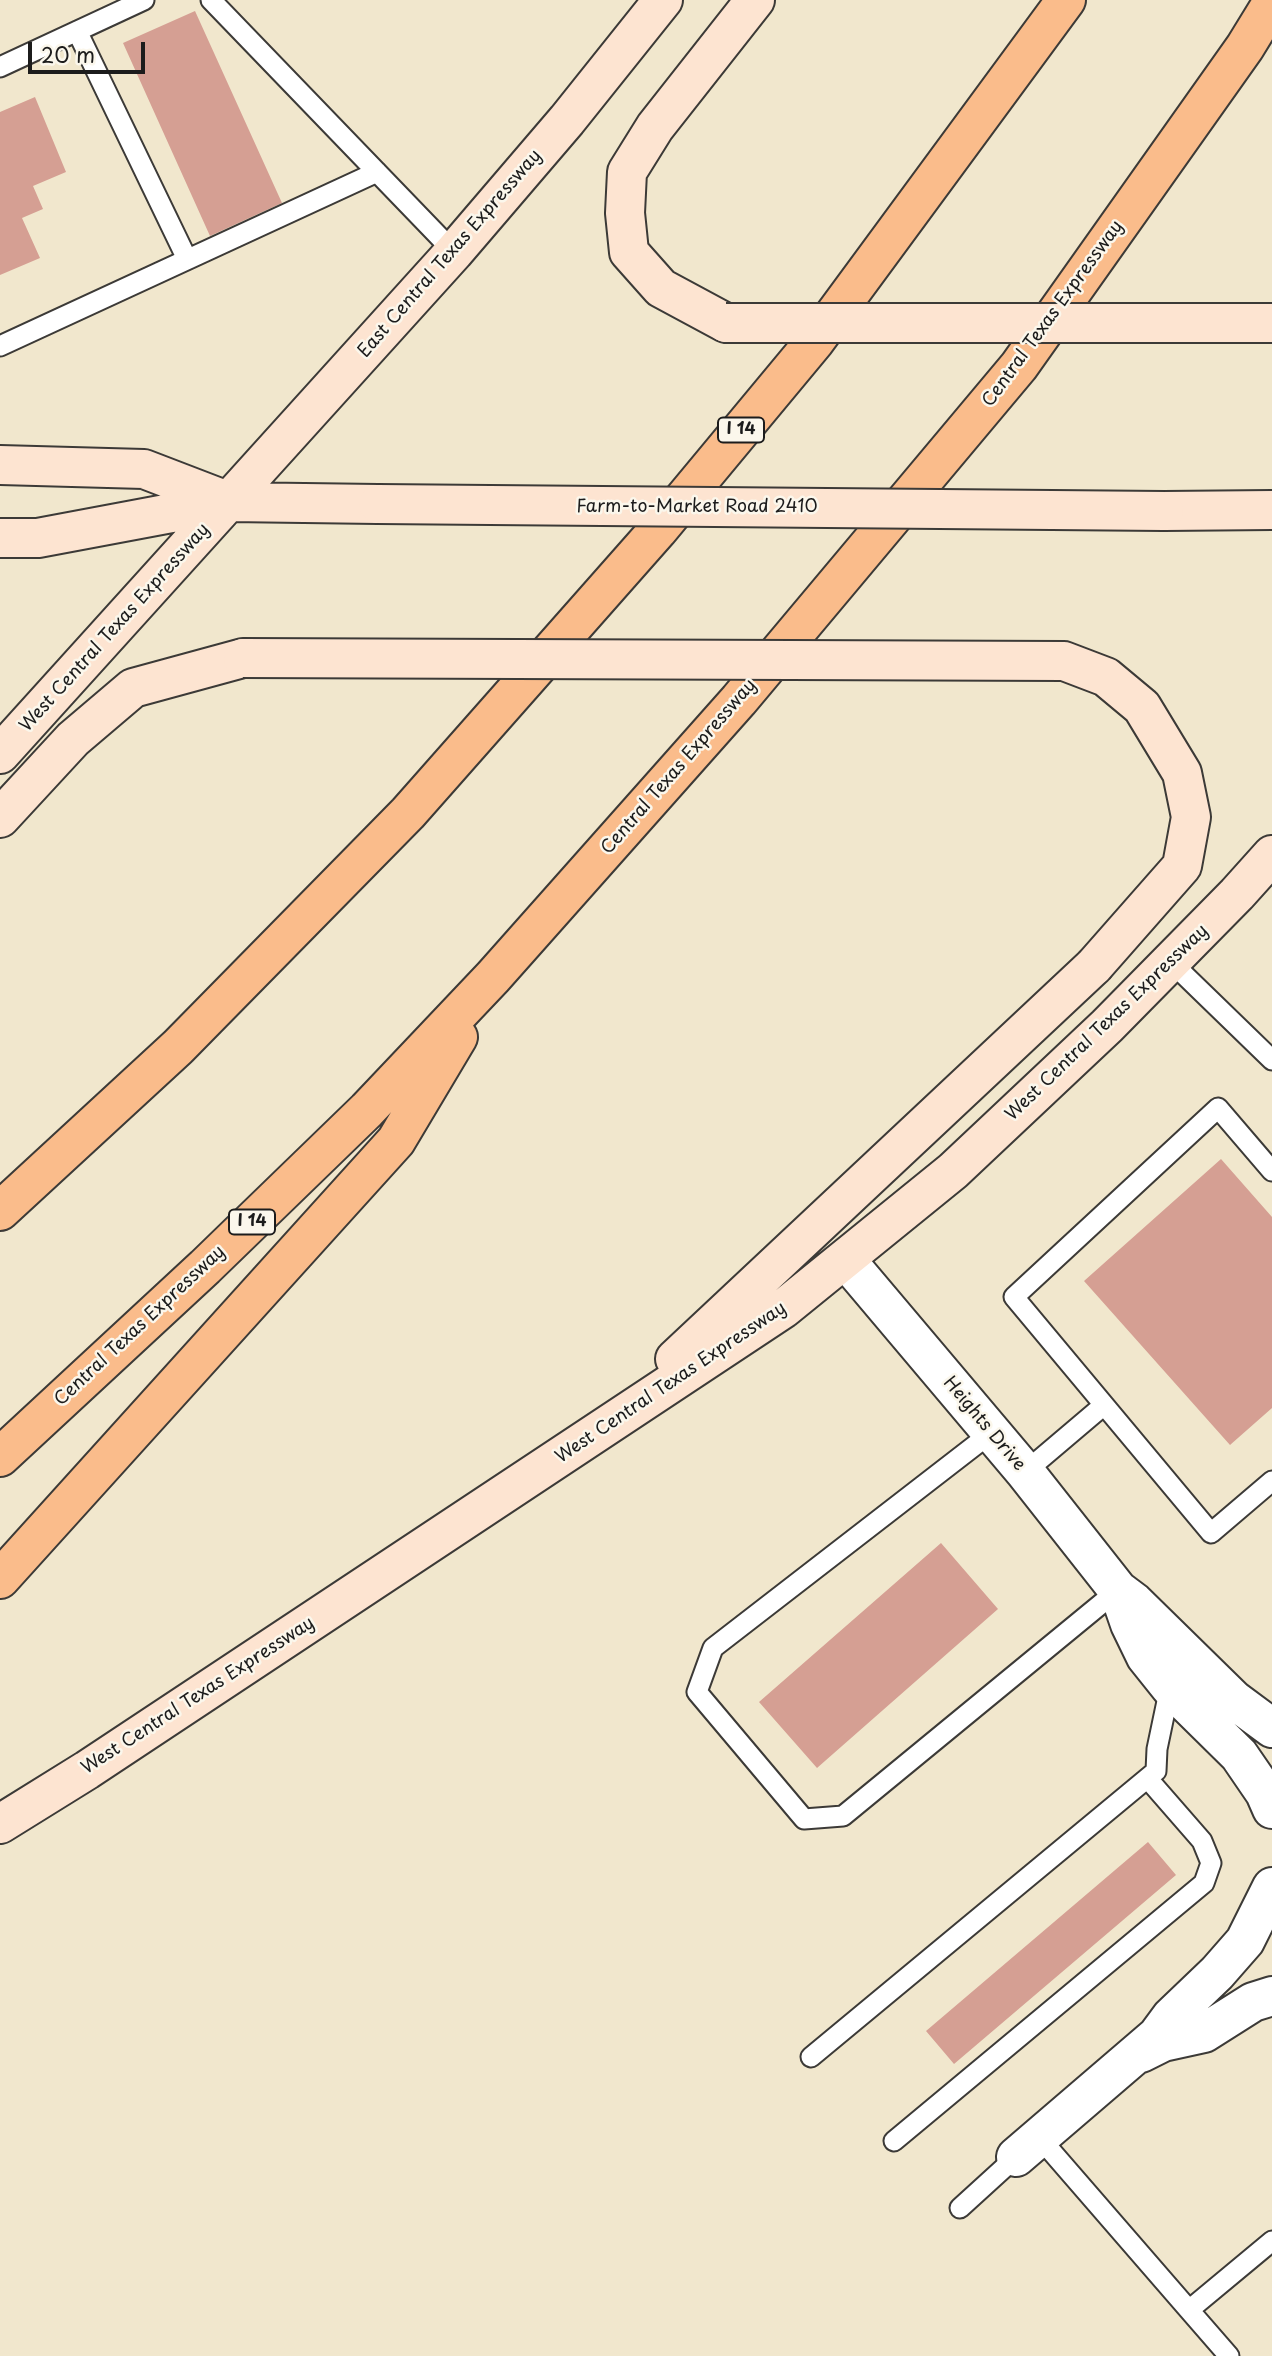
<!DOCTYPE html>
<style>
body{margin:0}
#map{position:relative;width:1272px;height:2356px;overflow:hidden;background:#f1e7cd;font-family:"Playpen Sans",sans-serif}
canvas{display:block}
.scale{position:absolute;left:28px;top:42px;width:117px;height:32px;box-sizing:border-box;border:4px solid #1c1c1c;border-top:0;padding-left:9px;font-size:21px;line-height:24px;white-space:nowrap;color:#1c1c1c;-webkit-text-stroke:5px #fbf7ec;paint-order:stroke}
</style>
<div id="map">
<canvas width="1272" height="2356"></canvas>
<div class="scale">20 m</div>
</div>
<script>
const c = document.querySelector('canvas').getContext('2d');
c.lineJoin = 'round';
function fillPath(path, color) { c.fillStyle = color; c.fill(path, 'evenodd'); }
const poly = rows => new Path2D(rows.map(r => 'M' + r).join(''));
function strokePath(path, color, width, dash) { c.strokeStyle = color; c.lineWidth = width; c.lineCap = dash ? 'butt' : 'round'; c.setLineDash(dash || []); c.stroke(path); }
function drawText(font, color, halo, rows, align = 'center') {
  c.font = font + ' "Playpen Sans",sans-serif'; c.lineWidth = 5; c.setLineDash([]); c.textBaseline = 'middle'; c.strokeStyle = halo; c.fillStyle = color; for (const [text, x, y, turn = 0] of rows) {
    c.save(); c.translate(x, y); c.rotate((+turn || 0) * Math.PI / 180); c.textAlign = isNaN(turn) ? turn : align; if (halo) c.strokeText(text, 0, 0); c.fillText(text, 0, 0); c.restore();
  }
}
fillPath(poly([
 [195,11,282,203,210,236,123,43],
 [35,97,66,172,33,186,43,209,22,218,40,258,0,275,0,112],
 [1221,1159,1272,1217,1272,1408,1230,1445,1084,1281],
 [941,1543,998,1609,817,1768,759,1702],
 [1148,1842,1176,1875,954,2064,926,2031]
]), '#d59f93');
const lane = poly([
 [211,0,454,252],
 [77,31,187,259],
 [0,67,144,0],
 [0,346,377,172],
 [1171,962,1272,1060],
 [1272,1171,1218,1108,1014,1297,1211,1533,1272,1481],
 [991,1433,713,1648,697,1692,804,1819,843,1816,1118,1590],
 [1025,1472,1104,1405],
 [811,2057,1156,1771,1157,1749,1170,1687],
 [1039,2137,1189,2310],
 [894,2141,1204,1883,1211,1863,1202,1841,1148,1779],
 [960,2208,1016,2157],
 [1229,2356,1189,2310,1272,2241]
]);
const street = poly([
 [846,1260,1025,1472,1118,1590,1134,1602,1234,1700,1272,1728],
 [1121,1598,1130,1624,1146,1657,1170,1687,1239,1755,1265,1793,1272,1809],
 [1141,2053,1163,2042,1204,2033,1253,2002,1272,1996],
 [1016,2157,1157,2036,1171,2017,1217,1973,1245,1941,1272,1887]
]);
const secondary = poly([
 [726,323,661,288,629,252,625,213,627,172,655,127,755,0],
 [0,465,144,469,230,502],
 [1164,511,1272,510],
 [0,538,38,538,230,502,378,504],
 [0,754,454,252,567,120,663,0],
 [0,818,73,739,133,688,243,658],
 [675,1359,1094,966],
 [0,1824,87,1770,783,1309,953,1171,1107,1026,1237,894,1272,855]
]);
const highway = poly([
 [0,1211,178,1047,408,813,658,530,815,341,1066,0],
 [0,1457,205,1267,367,1110,493,977,739,700,1019,366,1245,47,1272,3],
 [0,1579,396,1141,458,1037]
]);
strokePath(lane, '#3c3a37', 23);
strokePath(street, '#3c3a37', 42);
strokePath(secondary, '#3c3a37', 42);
strokePath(highway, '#3c3a37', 42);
strokePath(lane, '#fff', 19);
strokePath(street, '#fff', 38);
strokePath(secondary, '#fde4d1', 38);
strokePath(highway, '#fabc8b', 38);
const secondaryBridge = poly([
 [726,323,1272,323],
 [378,504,1164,511],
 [243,658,1064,661,1106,677,1142,707,1182,773,1191,817,1182,866,1094,966]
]);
strokePath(secondaryBridge, '#3c3a37', 42, []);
strokePath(secondaryBridge, '#fde4d1', 38);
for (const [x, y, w] of [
 [741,430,46],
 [252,1222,46]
]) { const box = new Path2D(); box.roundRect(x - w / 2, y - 12.5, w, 25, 5); c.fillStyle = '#fbf7ec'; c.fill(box); strokePath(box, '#1c1c1c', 2); }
drawText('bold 16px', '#1c1c1c', null, [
 ["I 14",741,430],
 ["I 14",252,1222]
]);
drawText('18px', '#1c1c1c', '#fbf7ec', [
 ["East Central Texas Expressway",450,254,-49],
 ["Central Texas Expressway",1053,314,-54],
 ["Farm-to-Market Road 2410",697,507],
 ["West Central Texas Expressway",115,628,-48],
 ["Central Texas Expressway",679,767,-49],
 ["West Central Texas Expressway",1107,1023,-44],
 ["Central Texas Expressway",140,1326,-43],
 ["West Central Texas Expressway",671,1383,-34],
 ["Heights Drive",984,1424,50],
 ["West Central Texas Expressway",198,1696,-33]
]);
</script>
